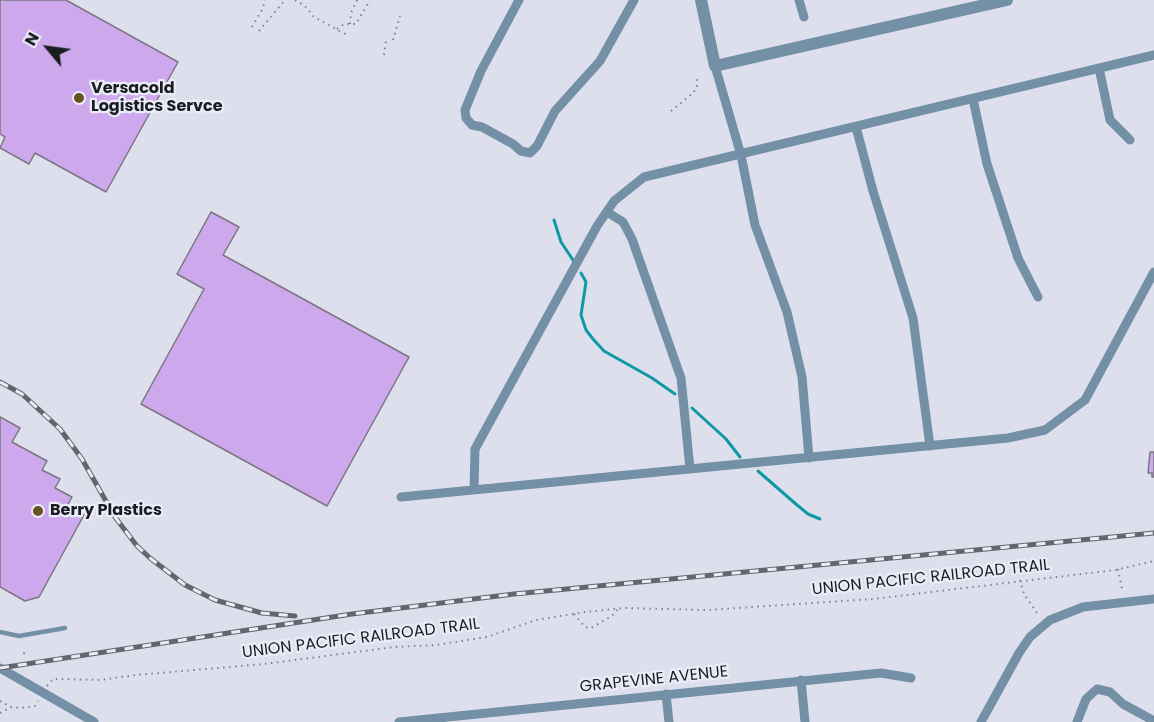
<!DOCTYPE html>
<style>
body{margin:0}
#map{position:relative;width:1154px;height:722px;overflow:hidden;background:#dde0ec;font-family:Poppins,sans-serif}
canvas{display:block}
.north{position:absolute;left:18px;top:18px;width:60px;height:60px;-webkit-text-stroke:4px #eaedf9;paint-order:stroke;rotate:299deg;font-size:16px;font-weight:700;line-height:24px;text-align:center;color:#1b1c20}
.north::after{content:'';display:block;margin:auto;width:21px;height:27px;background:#1b1c20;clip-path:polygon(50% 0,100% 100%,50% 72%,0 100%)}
</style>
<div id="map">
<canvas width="1154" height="722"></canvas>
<div class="north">N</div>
</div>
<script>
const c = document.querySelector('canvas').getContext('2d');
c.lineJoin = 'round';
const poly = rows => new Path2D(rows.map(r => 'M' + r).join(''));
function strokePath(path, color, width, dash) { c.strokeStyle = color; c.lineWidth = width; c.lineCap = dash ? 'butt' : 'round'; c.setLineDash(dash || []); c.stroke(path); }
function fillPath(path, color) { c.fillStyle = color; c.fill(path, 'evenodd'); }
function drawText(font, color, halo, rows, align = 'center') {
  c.font = font + ' Poppins,sans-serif'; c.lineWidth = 4.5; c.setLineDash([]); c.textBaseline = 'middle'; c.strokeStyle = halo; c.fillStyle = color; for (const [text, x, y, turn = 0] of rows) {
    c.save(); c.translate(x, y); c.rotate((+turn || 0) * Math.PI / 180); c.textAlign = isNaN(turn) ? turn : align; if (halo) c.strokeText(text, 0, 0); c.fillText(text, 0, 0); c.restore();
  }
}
strokePath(poly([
 [554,220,561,242,575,263],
 [581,273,586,282,581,315,586,330,593,339,604,351,652,378,675,394],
 [692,408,726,439,740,457],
 [758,471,797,505,808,514,820,519]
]), '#1098a6', 3);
const building = poly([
 [0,0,66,0,178,62,106,192,35,153,29,164,0,148,5,137,0,134,0,0],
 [211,212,239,227,223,255,409,357,327,506,141,404,204,289,177,274,211,212],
 [0,417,20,428,12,442,47,461,42,470,60,479,55,488,72,497,67,506,84,515,39,597,25,601,0,587,0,417],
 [1150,452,1154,452,1154,477,1152,477,1152,473,1148,473,1150,452]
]);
fillPath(building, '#cea8ed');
strokePath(building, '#7b7680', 1.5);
strokePath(poly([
 [295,0,305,6,314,17,345,34,346,36],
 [350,24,351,13,357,0],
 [252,27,263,8,265,0],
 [337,29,344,24,356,24,370,0],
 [259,31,285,0],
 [393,40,400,16],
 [384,55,386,41],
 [671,111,693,93,697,87,697,79],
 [1118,569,1122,589],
 [1020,580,1024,594,1037,613],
 [574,614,585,627,591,628,612,616,618,609],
 [24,654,25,648],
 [47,686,53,679,100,680,136,675,264,664,394,647,436,645,487,637,536,620,585,612,624,608,708,610,873,599,1115,570,1154,561],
 [0,701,11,707,20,708,35,706,38,701],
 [0,713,11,707]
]), '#80828a', 2, [1.5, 4.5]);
strokePath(poly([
 [0,632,19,636,65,628]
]), '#7390a6', 4.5);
strokePath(poly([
 [519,0,481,71,465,110,466,118,472,125,482,127,513,144,521,151,530,153,537,146,555,111,600,61,634,0],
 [799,0,804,17],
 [715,66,741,155,755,225,787,312,802,377,809,458],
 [1099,68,1110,120,1130,140],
 [973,99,987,164,1018,258,1038,297],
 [856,127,873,191,913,318,930,446],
 [607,212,623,222,632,239,681,378,690,469],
 [474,490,475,449,597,226,614,201,644,177,1154,55],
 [401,497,1008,438,1045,430,1085,400,1154,272],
 [0,668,94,722],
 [801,680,805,722],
 [666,694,669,722],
 [399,722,881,673,911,678],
 [981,722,1019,653,1030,637,1050,620,1083,607,1154,599],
 [1077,722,1086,699,1097,689,1110,692,1123,704,1154,721]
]), '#7390a6', 9);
strokePath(poly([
 [701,0,715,66,1007,0]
]), '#7390a6', 12);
const rail = poly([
 [0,382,22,394,60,429,82,459,115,517,137,546,150,558,185,585,215,600,262,613,295,616],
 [0,668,352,614,514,594,1154,533]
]);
strokePath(rail, '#65666d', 5);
strokePath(rail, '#eaedf9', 3, [9]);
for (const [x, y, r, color] of [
 [79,98,6,"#675221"],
 [38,511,6,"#675221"]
]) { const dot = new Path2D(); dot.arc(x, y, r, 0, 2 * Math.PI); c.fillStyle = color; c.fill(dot); strokePath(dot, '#eaedf9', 2); }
drawText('bold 16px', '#1b1c20', '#eaedf9', [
 ["Versacold",91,89],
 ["Logistics Servce",91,107],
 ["Berry Plastics",50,511]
], 'left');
drawText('16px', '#1b1c20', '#eaedf9', [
 ["UNION PACIFIC RAILROAD TRAIL",931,578,-6],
 ["UNION PACIFIC RAILROAD TRAIL",361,639,-7],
 ["GRAPEVINE AVENUE",654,680,-6]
]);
</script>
